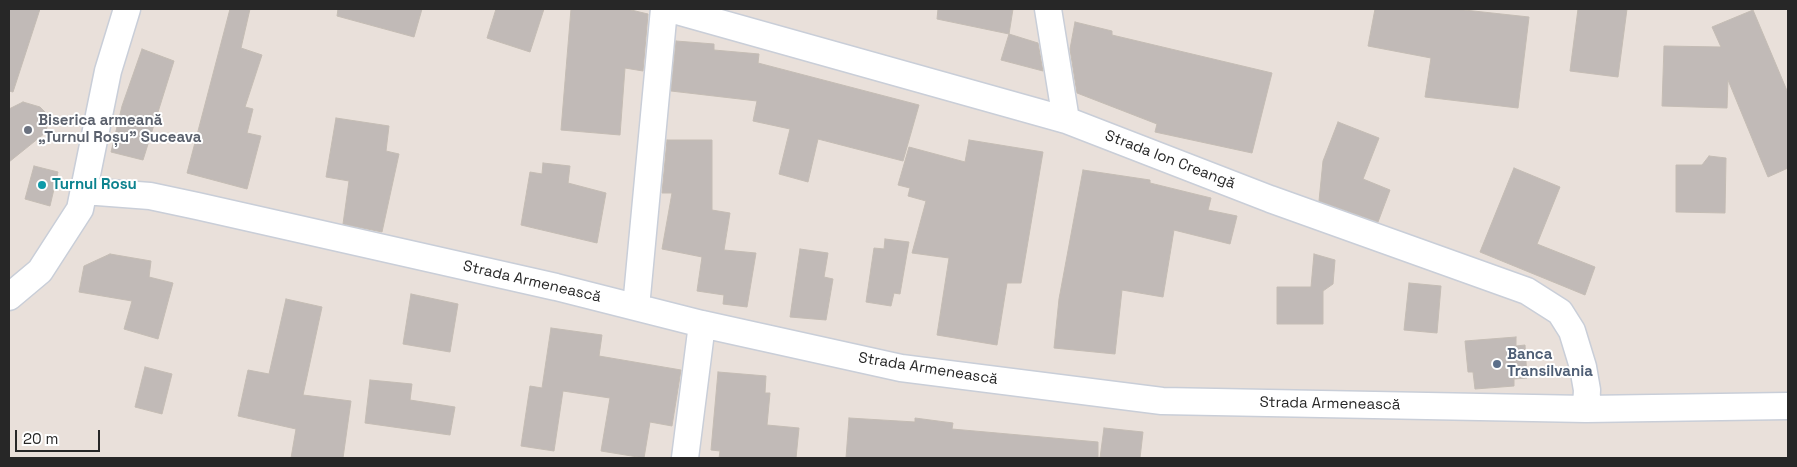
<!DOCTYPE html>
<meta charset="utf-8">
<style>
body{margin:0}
#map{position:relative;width:1797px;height:467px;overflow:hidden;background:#e9e0da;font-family:"Space Grotesk",sans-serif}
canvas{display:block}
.frame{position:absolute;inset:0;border:10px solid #272727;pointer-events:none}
.scale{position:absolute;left:15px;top:430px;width:85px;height:22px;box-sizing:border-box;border:2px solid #272727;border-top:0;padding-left:6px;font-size:15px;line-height:18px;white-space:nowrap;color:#272727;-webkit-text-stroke:4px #fff;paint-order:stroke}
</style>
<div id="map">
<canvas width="1797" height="467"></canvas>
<div class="frame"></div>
<div class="scale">20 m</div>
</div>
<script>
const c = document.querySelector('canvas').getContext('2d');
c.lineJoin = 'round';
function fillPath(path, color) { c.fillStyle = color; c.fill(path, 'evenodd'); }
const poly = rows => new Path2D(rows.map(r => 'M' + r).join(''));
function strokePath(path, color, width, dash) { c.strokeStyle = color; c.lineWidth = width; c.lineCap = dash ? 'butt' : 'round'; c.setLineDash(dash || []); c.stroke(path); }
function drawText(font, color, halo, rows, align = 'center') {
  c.font = font + ' "Space Grotesk",sans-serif'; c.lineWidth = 4; c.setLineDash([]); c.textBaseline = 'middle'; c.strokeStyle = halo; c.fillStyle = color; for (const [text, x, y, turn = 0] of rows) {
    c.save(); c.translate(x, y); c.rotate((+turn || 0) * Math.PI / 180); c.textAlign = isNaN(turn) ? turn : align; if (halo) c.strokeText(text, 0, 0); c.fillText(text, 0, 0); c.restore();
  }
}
const building = poly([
 [9,9,40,9,13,92,9,91,9,9],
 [230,9,250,9,241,48,262,55,245,107,253,109,247,133,261,136,247,189,187,173,230,9],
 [338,9,422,9,414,37,337,16,338,9],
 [496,9,544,9,530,52,487,38,496,9],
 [571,9,627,9,648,14,643,71,625,68,620,135,561,130,571,9],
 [938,9,1013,9,1009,34,937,19,938,9],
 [1375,9,1455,9,1529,17,1518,108,1425,97,1431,58,1368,46,1375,9],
 [1578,9,1627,9,1618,77,1570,71,1578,9],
 [1753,10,1788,93,1788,168,1768,177,1728,80,1727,108,1662,106,1664,46,1721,47,1712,27,1753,10],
 [1075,22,1112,31,1112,35,1272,73,1252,153,1155,132,1157,124,1077,93,1070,49,1075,22],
 [1009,34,1038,43,1043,71,1001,60,1009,34],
 [676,41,714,44,714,50,759,54,758,63,919,105,903,161,818,139,808,182,779,174,790,129,753,121,757,101,671,91,676,41],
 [142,49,174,61,143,160,111,152,122,106,142,49],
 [23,102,40,107,45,112,47,127,45,133,9,162,9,109,23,102],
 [336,118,389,126,386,151,399,154,382,232,343,224,349,181,326,177,336,118],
 [1338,122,1379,138,1363,179,1390,190,1378,222,1319,201,1323,161,1338,122],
 [667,140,712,140,712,210,730,213,724,250,756,253,747,307,723,304,724,295,697,291,702,257,662,249,672,193,662,193,667,140],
 [969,140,1043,152,1021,283,1007,283,997,345,937,335,949,258,912,253,926,201,908,196,910,188,898,185,909,147,965,162,969,140],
 [1709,156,1726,158,1725,213,1676,212,1676,165,1702,165,1709,156],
 [543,163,570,166,568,183,606,193,597,243,521,225,530,172,542,174,543,163],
 [34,166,58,172,50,206,25,199,34,166],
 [1514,168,1560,187,1537,244,1595,267,1585,295,1480,252,1514,168],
 [1083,170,1150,180,1150,183,1211,198,1208,210,1237,216,1230,244,1174,230,1163,297,1122,290,1115,354,1054,348,1059,299,1083,170],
 [885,239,909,242,900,294,894,293,891,306,866,302,874,248,884,249,885,239],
 [800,249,828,253,824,277,833,279,826,320,790,317,800,249],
 [110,254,151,261,149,277,173,283,158,339,124,329,132,301,79,292,84,266,110,254],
 [1314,254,1335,260,1333,284,1323,291,1323,324,1277,324,1277,287,1311,287,1314,254],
 [1409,283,1441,286,1437,333,1404,330,1409,283],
 [411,294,458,304,450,352,403,344,411,294],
 [286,299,322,307,303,395,351,401,343,458,291,458,296,429,238,416,248,370,269,374,286,299],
 [551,328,602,335,599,356,681,370,672,426,650,422,644,458,601,451,610,398,563,391,554,451,521,446,530,386,542,388,551,328],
 [1516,337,1516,346,1525,345,1527,378,1514,379,1514,386,1475,389,1473,372,1468,372,1465,341,1516,337],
 [145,367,172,374,162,414,135,407,145,367],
 [718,372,766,376,765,393,770,393,767,425,799,428,796,458,719,458,720,451,711,450,718,372],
 [370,380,412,384,410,400,455,407,450,435,365,423,370,380],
 [849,418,915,422,915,418,953,423,952,429,1098,442,1098,458,846,458,849,418],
 [1104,428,1143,432,1140,458,1100,458,1104,428]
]);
fillPath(building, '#c1bab7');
strokePath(building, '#c4bcb4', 1);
const street = poly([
 [670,9,1066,120,1270,199,1527,291,1560,312,1572,331,1583,367,1587,390,1586,409],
 [1048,9,1066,120],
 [84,191,150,196,197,206,556,287,702,324,901,368,1162,401,1586,409,1788,406],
 [9,297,40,271,80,209,108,71,127,9],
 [636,307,664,9],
 [685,458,702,324]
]);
strokePath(street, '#c9ced8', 29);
strokePath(street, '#fff', 26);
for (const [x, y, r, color] of [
 [28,130,5,"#6b7280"],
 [42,185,5,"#0f9aa8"],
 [1497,364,5,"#5c6f8a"]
]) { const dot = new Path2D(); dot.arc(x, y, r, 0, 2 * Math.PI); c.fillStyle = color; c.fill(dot); strokePath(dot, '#fff', 2); }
drawText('bold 15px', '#5b616d', '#fff', [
 ["Biserica armeană",38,121],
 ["„Turnul Roșu” Suceava",38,138]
], 'left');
drawText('15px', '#272727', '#fff', [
 ["Strada Ion Creangă",1170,160,21],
 ["Strada Armenească",532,282,13],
 ["Strada Armenească",928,369,9],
 ["Strada Armenească",1330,404,1]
]);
drawText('bold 15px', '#0d838f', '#fff', [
 ["Turnul Rosu",52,185]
], 'left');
drawText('bold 15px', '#4e5e75', '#fff', [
 ["Banca",1507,355],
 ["Transilvania",1507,372]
], 'left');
</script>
